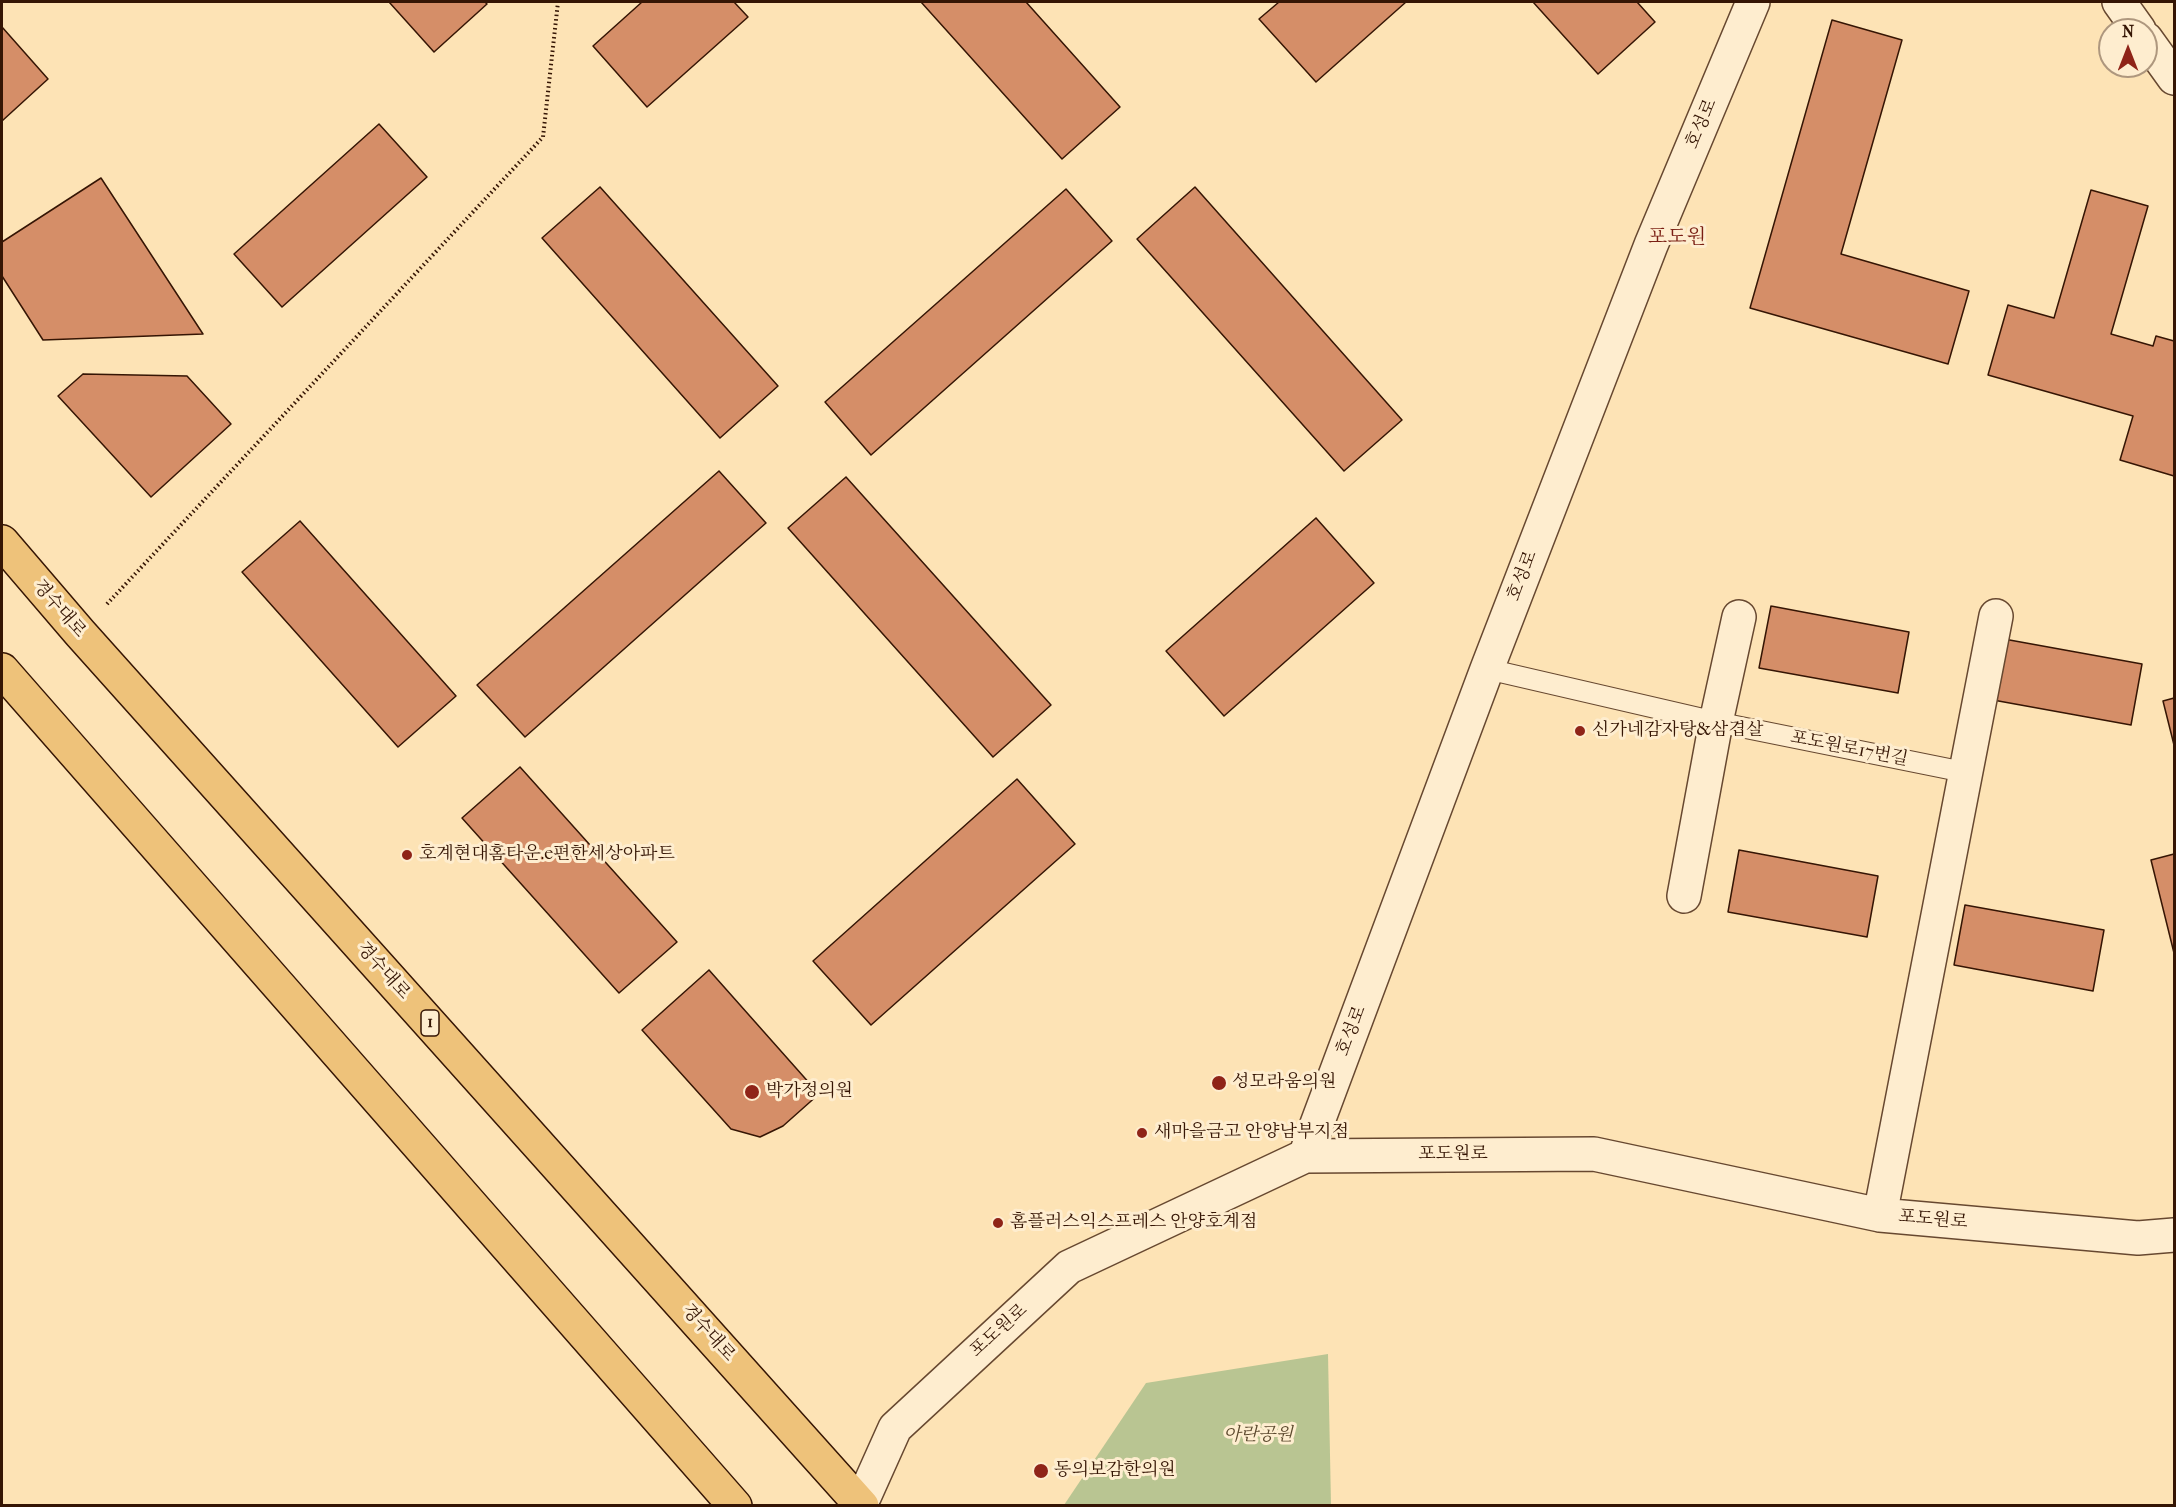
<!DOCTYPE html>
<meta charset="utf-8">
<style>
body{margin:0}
#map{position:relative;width:2176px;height:1507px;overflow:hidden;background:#fde3b5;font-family:"IM FELL French Canon",serif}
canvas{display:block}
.frame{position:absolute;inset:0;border:3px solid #351504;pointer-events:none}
.north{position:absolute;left:2098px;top:18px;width:60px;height:60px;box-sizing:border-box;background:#feedcf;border:2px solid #ae977e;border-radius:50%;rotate:0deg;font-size:16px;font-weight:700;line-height:24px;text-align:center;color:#351504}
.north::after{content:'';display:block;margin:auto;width:21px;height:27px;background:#8f2418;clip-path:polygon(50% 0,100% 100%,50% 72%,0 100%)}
</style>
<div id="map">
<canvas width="2176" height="1507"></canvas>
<div class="frame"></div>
<div class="north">N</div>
</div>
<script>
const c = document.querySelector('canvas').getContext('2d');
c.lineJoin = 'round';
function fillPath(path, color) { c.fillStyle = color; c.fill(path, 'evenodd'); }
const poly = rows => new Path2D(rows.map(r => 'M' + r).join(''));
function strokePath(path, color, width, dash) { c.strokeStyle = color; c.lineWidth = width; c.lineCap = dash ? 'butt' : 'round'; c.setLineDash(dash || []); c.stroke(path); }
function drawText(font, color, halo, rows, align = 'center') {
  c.font = font + ' "IM FELL French Canon","Noto Serif KR",serif'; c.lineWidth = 6; c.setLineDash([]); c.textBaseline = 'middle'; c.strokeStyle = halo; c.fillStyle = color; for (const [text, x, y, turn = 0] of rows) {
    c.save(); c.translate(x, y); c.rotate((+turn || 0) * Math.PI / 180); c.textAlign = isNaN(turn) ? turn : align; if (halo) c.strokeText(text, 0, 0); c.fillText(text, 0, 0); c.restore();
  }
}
fillPath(poly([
 [1328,1354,1331,1505,1064,1505,1146,1383]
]), '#b9c592');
const building = poly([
 [389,2,485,2,487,4,434,52,389,2],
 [642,2,734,2,748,17,647,107,593,46,642,2],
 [921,2,1026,2,1120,107,1062,159,921,2],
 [1279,2,1406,2,1316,82,1259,19,1279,2],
 [1533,2,1637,2,1655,22,1598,74,1533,2],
 [1832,20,1902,40,1841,254,1969,291,1948,364,1750,308,1832,20],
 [2,27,48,79,2,121,2,27],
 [379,124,427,177,282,307,234,254,379,124],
 [101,178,203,334,43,340,2,276,2,242,101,178],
 [600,187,778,386,720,438,542,238,600,187],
 [1195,187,1402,420,1344,471,1137,239,1195,187],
 [1066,189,1112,241,871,455,825,402,1066,189],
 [2091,190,2148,206,2111,334,2153,346,2156,336,2174,341,2174,476,2120,460,2133,416,1988,375,2008,305,2054,318,2091,190],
 [83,374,187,376,231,424,151,497,58,396,83,374],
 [719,471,766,523,525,737,477,685,719,471],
 [846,477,1051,705,993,757,788,528,846,477],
 [1316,518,1374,583,1224,716,1166,651,1316,518],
 [300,521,456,696,398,747,242,572,300,521],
 [1771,606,1909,632,1898,693,1759,668,1771,606],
 [2004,639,2142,664,2131,725,1993,700,2004,639],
 [2174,698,2174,745,2163,701,2174,698],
 [520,767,677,942,619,993,462,818,520,767],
 [1017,779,1075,844,871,1025,813,961,1017,779],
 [1739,850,1878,876,1867,937,1728,912,1739,850],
 [2174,854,2174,953,2151,860,2174,854],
 [1965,905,2104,930,2093,991,1954,965,1965,905],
 [709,970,819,1094,783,1126,760,1137,731,1129,642,1030,709,970]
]);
fillPath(building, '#d58e68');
strokePath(building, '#351504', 1.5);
const lane = poly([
 [1487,669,1716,722,1964,772]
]);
const street = poly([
 [2119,2,2139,30],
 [2146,39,2174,78],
 [1684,896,1716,722,1739,617],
 [1305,1156,1487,669,1651,245,1753,2],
 [1880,1215,1996,616],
 [860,1506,895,1428,1069,1267,1305,1156,1594,1154,1880,1215,2138,1238,2174,1235]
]);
const primary = poly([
 [2,542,80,633,862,1506],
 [2,670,735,1506]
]);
strokePath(lane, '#674830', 22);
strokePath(street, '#674830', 36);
strokePath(primary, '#351504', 36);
strokePath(poly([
 [107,604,543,137,558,2]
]), '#351504', 4, [1.5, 3]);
strokePath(lane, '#feedcf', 20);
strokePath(street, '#feedcf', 33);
strokePath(primary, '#eec27a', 33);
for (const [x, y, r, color] of [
 [1580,731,6,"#8f2418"],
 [407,855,6,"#8f2418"],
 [1219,1083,8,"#8f2418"],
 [752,1092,8,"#8f2418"],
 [1142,1133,6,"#8f2418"],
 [998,1223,6,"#8f2418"],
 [1041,1471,8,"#8f2418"]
]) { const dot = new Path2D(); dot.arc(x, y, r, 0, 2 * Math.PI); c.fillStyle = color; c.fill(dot); strokePath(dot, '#feedcf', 2); }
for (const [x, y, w] of [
 [430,1023,18]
]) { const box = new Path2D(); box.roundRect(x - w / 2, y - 13, w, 26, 4.5); c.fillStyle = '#feedcf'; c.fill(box); strokePath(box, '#351504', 1.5); }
drawText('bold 16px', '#351504', null, [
 ["1",430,1023]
]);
drawText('18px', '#351504', '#feedcf', [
 ["호성로",1702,124,-67],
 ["호성로",1523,576,-69],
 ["경수대로",59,609,49],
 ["포도원로17번길",1849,749,11],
 ["경수대로",383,971,48],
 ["호성로",1352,1031,-69],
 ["포도원로",1453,1155],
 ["포도원로",1933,1220,5],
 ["포도원로",999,1331,-42],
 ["경수대로",708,1333,48]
]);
drawText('18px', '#351504', '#feedcf', [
 ["신가네감자탕&삼겹살",1592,731],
 ["호계현대홈타운.e편한세상아파트",419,855],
 ["성모라움의원",1232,1083],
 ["박가정의원",766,1092],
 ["새마을금고 안양남부지점",1154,1133],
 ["홈플러스익스프레스 안양호계점",1010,1223],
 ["동의보감한의원",1054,1471]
], 'left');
drawText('italic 18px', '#5d4a2f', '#feedcf', [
 ["아란공원",1258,1436]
]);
drawText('20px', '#7a1f14', '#feedcf', [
 ["포도원",1677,238]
]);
</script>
